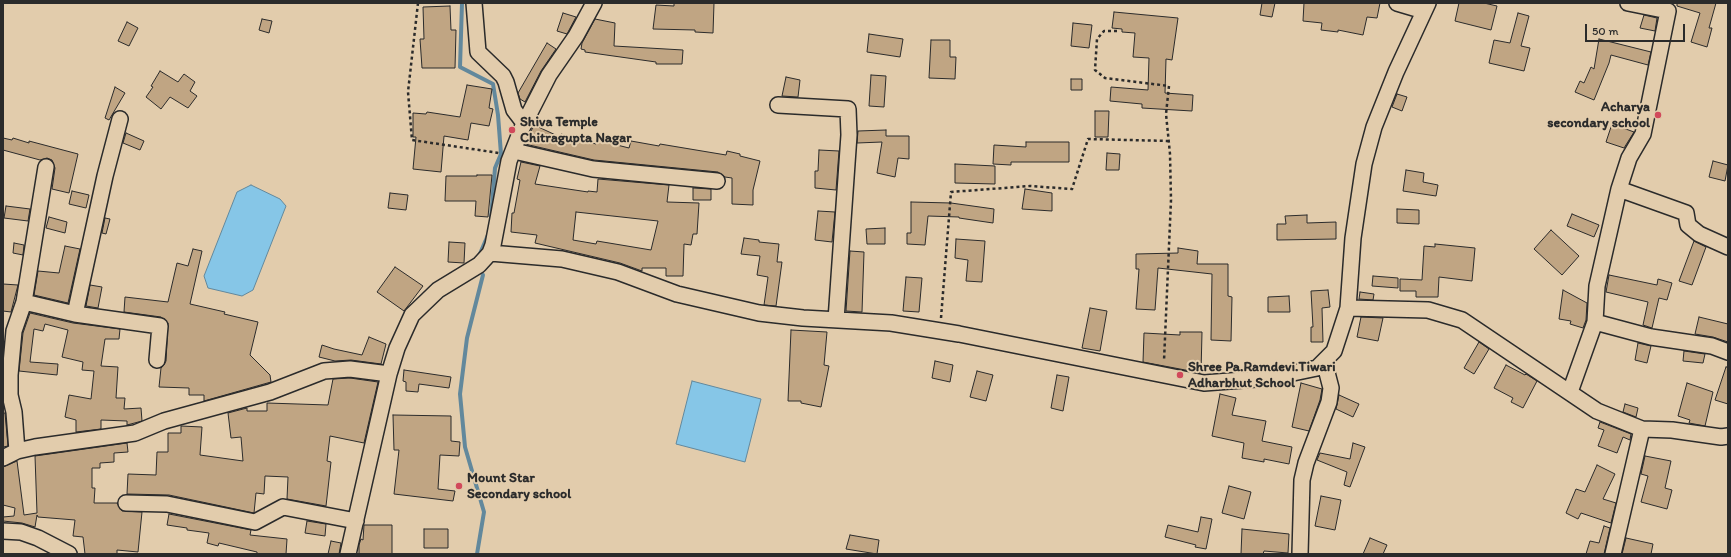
<!DOCTYPE html>
<style>
body{margin:0}
#map{position:relative;width:1731px;height:557px;overflow:hidden;background:#e2ccac;font-family:Itim,sans-serif}
canvas{display:block}
.frame{position:absolute;inset:0;border:4px solid #2b2b2b;pointer-events:none}
.scale{position:absolute;left:1585px;top:24px;width:100px;height:18px;box-sizing:border-box;border:2px solid #2b2b2b;border-top:0;padding-left:5px;font-size:12px;line-height:14px;white-space:nowrap;color:#2b2b2b;-webkit-text-stroke:3px #e2ccac;paint-order:stroke}
</style>
<div id="map">
<canvas width="1731" height="557"></canvas>
<div class="frame"></div>
<div class="scale">50 m</div>
</div>
<script>
const c = document.querySelector('canvas').getContext('2d');
c.lineJoin = 'round';
function fillPath(path, color) { c.fillStyle = color; c.fill(path, 'evenodd'); }
const poly = rows => new Path2D(rows.map(r => 'M' + r).join(''));
function strokePath(path, color, width, dash) { c.strokeStyle = color; c.lineWidth = width; c.lineCap = dash ? 'butt' : 'round'; c.setLineDash(dash || []); c.stroke(path); }
function drawText(font, color, halo, rows, align = 'center') {
  c.font = font + ' Itim,sans-serif'; c.lineWidth = 4; c.setLineDash([]); c.textBaseline = 'middle'; c.strokeStyle = halo; c.fillStyle = color; for (const [text, x, y, turn = 0] of rows) {
    c.save(); c.translate(x, y); c.rotate((+turn || 0) * Math.PI / 180); c.textAlign = isNaN(turn) ? turn : align; if (halo) c.strokeText(text, 0, 0); c.fillText(text, 0, 0); c.restore();
  }
}
const water = poly([
 [251,185,280,199,286,206,253,290,242,296,208,288,204,276,237,192,251,185],
 [692,381,761,399,745,462,676,444,692,381]
]);
fillPath(water, '#86c6e7');
strokePath(water, '#62889c', 1);
strokePath(poly([
 [462,3,460,67,493,84,498,115,501,154,495,168,491,219],
 [479,256,488,235],
 [477,554,484,512,465,447,460,394,467,338,483,275]
]), '#62889c', 4);
const building = poly([
 [674,3,714,3,713,33,695,32,695,30,653,29,656,5,674,6,674,3],
 [1262,3,1275,3,1272,17,1260,15,1262,3],
 [1304,3,1380,3,1377,18,1367,17,1363,35,1338,30,1338,32,1321,30,1322,23,1303,21,1304,3],
 [1459,3,1484,3,1497,6,1491,30,1455,21,1459,3],
 [1677,3,1716,3,1709,28,1712,28,1707,47,1691,42,1700,13,1677,6,1677,3],
 [450,6,451,30,456,30,455,68,422,68,420,39,424,39,423,7,450,6],
 [1114,12,1178,18,1172,60,1166,59,1165,93,1193,95,1192,111,1142,108,1142,104,1110,101,1111,87,1148,90,1149,58,1133,57,1135,33,1122,32,1122,29,1112,28,1114,12],
 [563,13,576,17,567,34,557,31,563,13],
 [1518,13,1529,16,1521,46,1530,48,1524,71,1489,63,1494,40,1510,43,1518,13],
 [1644,15,1657,18,1655,31,1640,28,1644,15],
 [262,19,272,21,269,33,259,30,262,19],
 [595,19,615,23,614,46,683,50,682,64,656,64,656,62,585,52,585,50,581,49,582,43,595,19],
 [127,22,138,28,129,46,118,41,127,22],
 [1073,23,1092,25,1089,48,1071,46,1073,23],
 [869,34,903,39,900,57,867,52,869,34],
 [1599,39,1651,52,1648,65,1611,55,1609,63,1594,100,1575,92,1580,81,1584,83,1591,67,1594,69,1599,39],
 [931,40,950,40,950,57,956,57,955,79,929,78,931,40],
 [547,43,556,49,541,71,525,102,520,99,518,93,547,43],
 [160,71,178,82,184,74,195,82,190,91,197,96,188,108,170,97,161,109,146,97,153,87,151,86,160,71],
 [871,75,886,76,884,107,869,106,871,75],
 [786,77,800,80,798,97,782,96,786,77],
 [1071,79,1082,79,1082,90,1071,90,1071,79],
 [467,85,492,89,489,108,493,109,489,126,471,123,468,140,444,136,441,172,413,169,416,137,413,137,413,113,426,114,427,112,460,117,467,85],
 [115,87,125,93,109,120,105,118,115,87],
 [1397,94,1407,97,1402,111,1392,107,1397,94],
 [1095,111,1109,111,1108,137,1095,137,1095,111],
 [1612,124,1634,132,1624,148,1606,142,1612,124],
 [534,125,560,137,561,134,596,144,597,140,629,148,631,141,659,146,660,144,726,155,727,151,740,154,740,156,760,161,753,190,753,205,732,204,732,178,725,177,718,172,594,160,525,144,534,125],
 [886,130,886,136,909,136,909,159,898,158,895,177,877,173,882,142,857,143,858,131,886,130],
 [126,133,144,141,140,150,123,143,126,133],
 [3,138,12,140,13,138,29,143,29,141,78,154,69,193,52,189,55,168,52,160,47,158,40,160,3,150,3,138],
 [1026,142,1069,142,1069,162,1011,162,1011,165,993,164,994,145,1026,147,1026,142],
 [819,150,839,151,836,190,815,188,815,171,818,171,819,150],
 [1107,153,1120,154,1119,170,1106,170,1107,153],
 [1713,161,1728,165,1725,181,1709,177,1713,161],
 [521,162,540,166,535,184,588,192,588,191,597,192,598,179,669,185,667,202,699,203,697,234,693,234,691,245,684,244,683,276,666,276,666,268,642,268,642,271,620,263,535,243,537,235,511,232,512,213,514,213,520,180,517,179,521,162],
 [576,212,658,221,651,250,597,241,596,244,573,240,576,212],
 [955,164,995,166,995,184,955,183,955,164],
 [1406,170,1424,173,1423,182,1438,185,1436,196,1403,191,1406,170],
 [477,175,492,175,488,217,475,216,476,201,445,201,446,176,477,176,477,175],
 [693,188,711,189,711,200,693,200,693,188],
 [1025,189,1052,193,1052,211,1022,209,1025,189],
 [72,191,89,195,86,208,69,204,72,191],
 [390,193,408,195,406,210,388,208,390,193],
 [911,202,951,203,994,209,993,223,959,218,959,217,928,216,925,245,907,244,907,233,911,233,911,202],
 [6,206,30,209,28,221,4,218,6,206],
 [1397,209,1419,210,1419,224,1397,223,1397,209],
 [818,211,835,212,832,242,815,240,818,211],
 [1572,214,1599,225,1594,237,1567,226,1572,214],
 [1307,215,1307,223,1336,222,1336,239,1277,240,1277,224,1286,224,1285,216,1307,215],
 [49,217,67,222,65,233,46,228,49,217],
 [105,218,110,219,106,234,102,233,105,218],
 [885,228,885,244,867,244,866,229,885,228],
 [1551,230,1579,256,1562,275,1534,249,1551,230],
 [744,238,759,240,759,242,779,244,777,262,782,262,776,306,764,305,768,277,757,275,760,256,741,254,744,238],
 [956,239,985,241,982,282,966,281,968,260,955,258,956,239],
 [1694,241,1706,247,1692,285,1679,281,1694,241],
 [449,242,465,243,464,263,448,262,449,242],
 [14,243,24,245,23,255,13,253,14,243],
 [1435,244,1475,248,1472,281,1439,277,1438,297,1416,297,1416,291,1400,291,1400,279,1422,280,1424,246,1435,247,1435,244],
 [65,246,80,249,68,303,34,295,38,271,59,273,65,246],
 [1178,248,1198,251,1197,264,1228,264,1228,296,1232,297,1231,341,1211,340,1212,274,1158,268,1155,310,1136,309,1139,269,1136,269,1136,254,1178,253,1178,248],
 [193,249,202,251,190,304,225,312,224,314,258,322,250,355,270,375,271,382,204,401,204,395,189,395,189,388,159,387,161,368,164,365,166,361,168,323,161,317,124,312,125,297,168,302,177,263,188,266,193,249],
 [850,251,864,252,862,312,846,311,850,251],
 [395,267,423,286,404,311,377,292,395,267],
 [1609,275,1657,285,1658,279,1672,283,1667,300,1659,298,1652,328,1643,325,1648,302,1606,292,1609,275],
 [1373,276,1398,278,1398,288,1372,286,1373,276],
 [906,277,922,278,919,312,903,311,906,277],
 [3,284,18,285,11,312,3,311,3,284],
 [90,285,102,287,98,308,86,306,90,285],
 [1328,290,1330,307,1322,308,1323,342,1311,342,1311,327,1313,327,1311,291,1328,290],
 [1563,290,1587,303,1586,320,1583,328,1570,324,1571,321,1559,319,1563,290],
 [1360,292,1374,294,1373,300,1359,299,1360,292],
 [1289,296,1290,312,1268,312,1268,297,1289,296],
 [1090,308,1107,311,1100,351,1082,348,1090,308],
 [30,313,73,323,120,329,119,339,105,339,101,366,118,367,116,398,125,398,124,409,141,408,142,421,127,425,127,421,101,420,101,429,76,432,76,420,65,417,69,395,91,399,94,371,82,370,83,362,62,357,68,330,45,324,43,331,34,329,30,362,58,364,57,375,19,371,23,333,30,313],
 [1361,317,1383,318,1378,341,1357,337,1361,317],
 [1699,317,1728,324,1728,342,1713,337,1695,334,1699,317],
 [791,330,827,332,824,365,829,366,821,407,801,403,801,401,788,401,791,330],
 [1180,332,1202,332,1201,373,1143,362,1144,333,1180,335,1180,332],
 [369,337,386,344,381,364,351,360,335,361,319,357,322,345,334,349,362,355,369,337],
 [1479,342,1489,349,1474,374,1464,368,1479,342],
 [1638,343,1651,346,1647,363,1635,360,1638,343],
 [1684,351,1705,354,1703,363,1683,361,1684,351],
 [935,361,953,365,950,382,932,378,935,361],
 [1506,365,1525,375,1526,374,1537,381,1523,408,1511,402,1513,398,1494,388,1506,365],
 [1726,367,1728,367,1728,404,1715,400,1726,367],
 [404,370,451,377,449,388,419,384,418,392,406,391,406,382,403,381,404,370],
 [977,371,993,375,986,401,970,397,977,371],
 [1057,375,1069,377,1063,411,1051,408,1057,375],
 [350,378,378,382,364,443,330,436,327,461,331,462,326,506,287,499,288,477,265,476,264,494,256,493,254,513,169,495,127,494,128,474,156,475,157,452,168,452,168,433,181,433,181,426,202,427,200,455,243,461,241,437,231,438,228,413,247,408,247,411,267,411,267,403,328,405,333,379,350,378],
 [1301,383,1322,389,1320,400,1309,431,1292,427,1301,383],
 [1687,383,1713,392,1705,426,1689,423,1690,420,1678,416,1687,383],
 [1220,394,1236,398,1232,415,1266,421,1262,441,1292,447,1289,464,1264,459,1264,462,1242,458,1244,443,1212,436,1220,394],
 [1339,395,1359,404,1353,417,1336,409,1339,395],
 [1625,404,1638,408,1636,417,1623,412,1625,404],
 [3,413,5,413,8,446,3,447,3,413],
 [393,415,451,416,451,441,460,442,459,456,440,455,438,489,455,491,453,501,394,494,399,450,394,450,393,415],
 [1600,422,1631,434,1630,440,1623,437,1617,453,1598,446,1604,430,1598,428,1600,422],
 [127,443,128,452,114,453,114,462,100,463,100,468,92,468,92,488,95,488,94,503,117,503,122,511,142,512,138,552,117,550,117,554,85,554,83,537,73,536,75,520,38,517,37,515,35,527,22,523,3,521,3,517,14,516,15,508,3,505,3,467,17,461,24,515,37,513,35,456,127,443],
 [1353,443,1365,447,1350,487,1344,485,1347,472,1317,460,1320,453,1350,459,1353,443],
 [1645,456,1671,461,1665,488,1672,490,1667,509,1641,502,1648,476,1641,474,1645,456],
 [1597,465,1615,474,1603,499,1616,503,1611,523,1581,513,1578,519,1566,513,1576,489,1585,492,1597,465],
 [1229,486,1251,492,1244,519,1222,513,1229,486],
 [1321,496,1341,500,1335,530,1315,526,1321,496],
 [169,514,251,530,250,535,287,539,286,554,257,554,257,552,219,543,218,546,207,543,209,533,187,530,187,528,167,525,169,514],
 [1201,517,1212,519,1206,549,1195,547,1196,545,1165,537,1168,525,1198,532,1201,517],
 [307,521,326,524,325,536,305,533,307,521],
 [364,525,392,525,392,554,359,554,359,545,361,539,363,540,364,525],
 [1604,526,1610,528,1604,554,1586,554,1590,541,1599,543,1604,526],
 [424,529,448,529,448,548,424,548,424,529],
 [1242,529,1289,534,1288,553,1264,551,1263,554,1241,554,1242,529],
 [850,535,879,540,877,554,846,549,850,535],
 [1370,538,1387,545,1383,554,1363,554,1370,538],
 [1626,538,1653,544,1651,554,1622,554,1626,538],
 [331,541,341,543,339,554,328,554,331,541]
]);
fillPath(building, '#c0a583');
strokePath(building, '#2b2b2b', 1);
const minor = poly([
 [474,3,478,52,503,76,506,82,514,110,524,123],
 [1397,3,1424,11],
 [778,105,848,109,849,135,836,320],
 [514,151,593,169,717,181],
 [1619,189,1686,213,1688,225,1699,234,1728,247],
 [490,253,562,259,618,272,677,294,759,313,803,318,891,323,959,334,1204,383,1269,378,1317,368,1334,351,1348,308,1353,238,1364,164,1374,127,1396,72,1428,3],
 [24,302,75,314,160,326,157,360],
 [1348,308,1428,310,1462,320,1597,411,1642,429,1672,430,1721,437,1728,436],
 [75,314,105,176,120,119],
 [1595,322,1651,337,1712,346,1728,352],
 [1570,392,1595,322,1597,286,1619,189,1629,158,1643,134,1668,11,1628,3],
 [17,451,14,412,10,395,10,375,14,331,24,302,46,167],
 [3,458,17,451,35,447,135,433,164,421,270,392,324,371,350,369,389,374],
 [126,503,167,504,255,522,283,507,356,521],
 [3,531,21,532,38,538,69,554],
 [348,554,389,374,397,348,412,315,438,290,479,265,490,253,493,245,509,161,522,128,549,75,576,36,594,3],
 [1300,554,1302,480,1306,463,1329,402,1331,388,1324,361],
 [1613,554,1642,429]
]);
strokePath(minor, '#2b2b2b', 18);
strokePath(poly([
 [418,3,408,92,412,140,499,153],
 [1117,31,1104,31,1097,39,1095,70,1105,78,1169,86,1166,114,1170,154,1171,200,1164,361],
 [941,318,951,192,1030,186,1072,189,1088,139,1169,141]
]), '#2b2b2b', 2.5, [3, 3]);
strokePath(minor, '#e2ccac', 15);
for (const [x, y, r, color] of [
 [1658,115,4,"#d1495b"],
 [512,130,4,"#d1495b"],
 [1180,375,4,"#d1495b"],
 [459,486,4,"#d1495b"]
]) { const dot = new Path2D(); dot.arc(x, y, r, 0, 2 * Math.PI); c.fillStyle = color; c.fill(dot); strokePath(dot, '#e2ccac', 1.5); }
drawText('bold 14px', '#2b2b2b', '#e2ccac', [
 ["Acharya",1650,107,"right"],
 ["secondary school",1650,123,"right"],
 ["Shiva Temple",520,122],
 ["Chitragupta Nagar",520,138],
 ["Shree Pa.Ramdevi.Tiwari",1188,367],
 ["Adharbhut School",1188,383],
 ["Mount Star",467,478],
 ["Secondary school",467,494]
], 'left');
</script>
